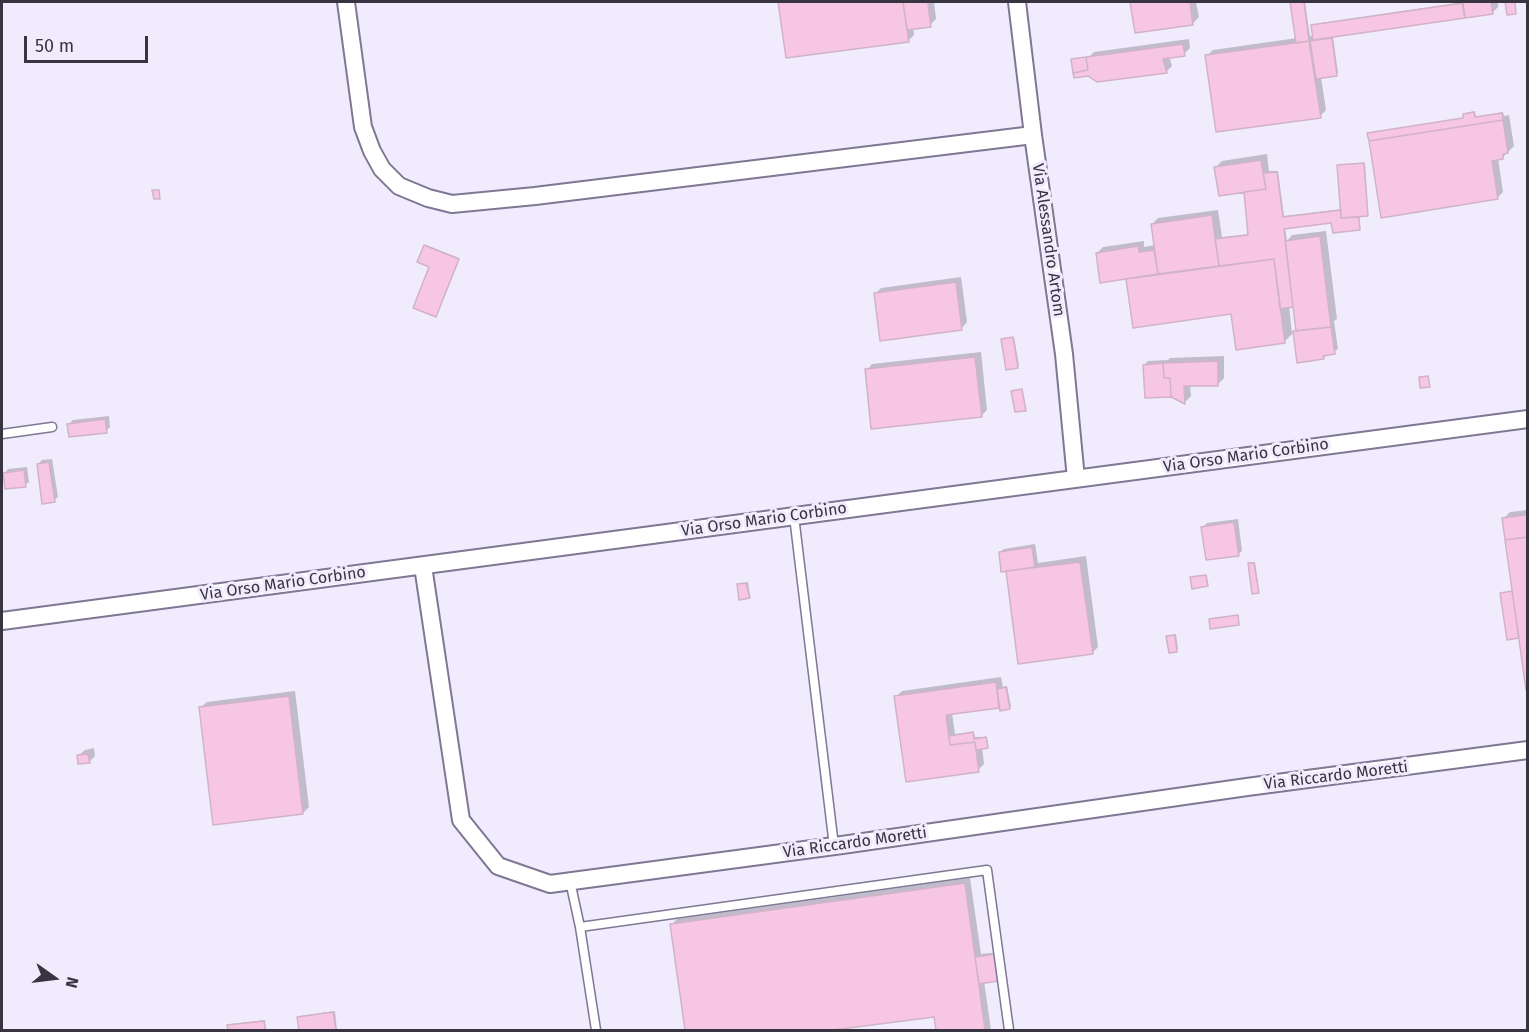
<!DOCTYPE html>
<style>
body{margin:0}
#map{position:relative;width:1529px;height:1032px;overflow:hidden;background:#f1ebfe;font-family:"Fira Sans",sans-serif}
canvas{display:block}
.frame{position:absolute;inset:0;border:3px solid #383440;pointer-events:none}
.north{position:absolute;left:24px;top:948px;width:60px;height:60px;-webkit-text-stroke:4px #f1ebfe;paint-order:stroke;rotate:104deg;font-size:16px;font-weight:700;line-height:24px;text-align:center;color:#383440}
.north::after{content:'';display:block;margin:auto;width:21px;height:27px;background:#383440;clip-path:polygon(50% 0,100% 100%,50% 72%,0 100%)}
.scale{position:absolute;left:24px;top:36px;width:124px;height:27px;box-sizing:border-box;border:3px solid #383440;border-top:0;padding-left:8px;font-size:18px;line-height:21px;white-space:nowrap;color:#383440;-webkit-text-stroke:4px #f1ebfe;paint-order:stroke}
</style>
<div id="map">
<canvas width="1529" height="1032"></canvas>
<div class="frame"></div>
<div class="north">N</div>
<div class="scale">50 m</div>
</div>
<script>
const c = document.querySelector('canvas').getContext('2d');
c.lineJoin = 'round';
function fillPath(path, color) { c.fillStyle = color; c.fill(path, 'evenodd'); }
const poly = rows => new Path2D(rows.map(r => 'M' + r).join(''));
function strokePath(path, color, width, dash) { c.strokeStyle = color; c.lineWidth = width; c.lineCap = dash ? 'butt' : 'round'; c.setLineDash(dash || []); c.stroke(path); }
function drawText(font, color, halo, rows, align = 'center') {
  c.font = font + ' "Fira Sans",sans-serif'; c.lineWidth = 6; c.setLineDash([]); c.textBaseline = 'middle'; c.strokeStyle = halo; c.fillStyle = color; for (const [text, x, y, turn = 0] of rows) {
    c.save(); c.translate(x, y); c.rotate((+turn || 0) * Math.PI / 180); c.textAlign = isNaN(turn) ? turn : align; if (halo) c.strokeText(text, 0, 0); c.fillText(text, 0, 0); c.restore();
  }
}
fillPath(poly([
 [780,2,934,2,936,19,930,25,913,27,914,35,908,41,787,57],
 [1132,2,1196,2,1199,17,1193,23,1136,31],
 [1292,2,1305,2,1310,36,1314,36,1314,24,1464,2,1498,2,1498,7,1492,13,1333,36,1338,73,1321,77,1326,110,1320,116,1207,56,1213,50,1297,38],
 [1189,39,1190,48,1184,54,1169,56,1172,66,1166,72,1073,60,1089,57,1094,52],
 [1475,111,1476,117,1503,112,1504,116,1509,115,1514,146,1503,157,1498,158,1503,192,1497,198,1369,134,1465,118,1466,113],
 [1267,154,1269,171,1278,171,1284,216,1342,209,1339,166,1365,163,1368,213,1359,215,1359,228,1332,221,1285,227,1287,241,1292,235,1326,231,1337,319,1334,321,1338,349,1323,358,1294,332,1284,342,1232,313,1134,326,1128,277,1097,253,1103,247,1144,241,1144,247,1155,245,1152,224,1158,218,1218,210,1222,237,1250,234,1246,193,1216,167,1222,161],
 [1295,305,1298,328,1292,333,1289,306],
 [426,245,459,258,437,314,431,266,425,246],
 [961,277,967,322,962,328,875,294,881,288],
 [1014,337,1019,365,1017,367,1003,340],
 [981,352,987,410,981,416,867,370,872,364],
 [1224,356,1224,378,1218,384,1190,385,1191,396,1185,402,1173,396,1144,365,1148,361,1168,360,1170,358],
 [109,416,110,427,106,431,69,424,73,420],
 [52,459,58,497,54,500,38,464,42,460],
 [27,467,29,482,25,485,5,473,8,469],
 [1528,510,1528,687,1520,635,1502,594,1514,591,1504,518,1510,512],
 [1238,519,1242,551,1238,554,1203,527,1207,523],
 [1035,544,1038,563,1086,556,1098,647,1092,653,1007,570,1000,552,1004,549],
 [1251,562,1255,562,1259,590,1258,591,1250,564],
 [748,582,750,596,749,597,739,585],
 [1239,615,1239,624,1210,619,1212,618],
 [1176,634,1178,649,1176,650,1168,637],
 [1001,677,1003,687,1007,686,1011,706,1009,708,1001,706,952,713,955,734,974,732,975,737,987,737,988,745,982,747,984,764,978,770,908,780,896,697,902,691],
 [295,691,309,807,303,813,201,707,207,702],
 [94,748,95,756,89,762,79,755,85,750],
 [970,878,981,954,998,952,1001,976,998,980,984,981,991,1030,937,1030,935,1015,822,1030,686,1030,671,925,677,919],
 [335,1011,337,1030,300,1030,300,1016],
 [265,1020,266,1030,229,1030,230,1024]
]), '#0003');
const building = poly([
 [778,2,903,2,909,42,786,58,778,2],
 [903,2,933,2,933,3,928,4,931,27,907,30,903,2],
 [1130,2,1190,2,1193,25,1135,33,1130,2],
 [1290,2,1304,2,1309,41,1296,43,1290,2],
 [1462,2,1491,2,1493,14,1465,18,1462,2],
 [1505,2,1515,2,1516,14,1507,15,1505,2],
 [1463,3,1465,18,1313,40,1311,25,1463,3],
 [1332,38,1337,76,1316,79,1310,41,1332,38],
 [1309,41,1321,118,1216,132,1205,55,1309,41],
 [1183,44,1185,56,1163,59,1167,73,1097,82,1088,76,1074,78,1073,73,1088,70,1086,57,1183,44],
 [1086,57,1088,70,1073,73,1071,59,1086,57],
 [1474,112,1475,117,1502,113,1503,120,1369,141,1367,133,1463,118,1463,114,1474,112],
 [1503,120,1508,153,1503,154,1503,159,1492,161,1498,199,1381,218,1369,141,1503,120],
 [1261,160,1266,189,1219,196,1214,167,1261,160],
 [1364,163,1368,216,1341,218,1337,165,1364,163],
 [1277,172,1283,217,1341,210,1341,218,1359,217,1360,230,1333,233,1331,223,1284,229,1293,307,1280,309,1274,259,1219,266,1215,239,1248,235,1244,192,1266,189,1263,173,1277,172],
 [152,190,159,190,160,199,154,199,152,190],
 [1212,215,1219,266,1158,274,1151,224,1212,215],
 [1320,236,1331,327,1296,331,1285,241,1320,236],
 [424,245,459,259,436,317,413,308,429,267,417,262,424,245],
 [1138,246,1139,252,1154,250,1158,274,1100,283,1096,253,1138,246],
 [1274,259,1285,343,1236,350,1231,314,1133,328,1126,279,1274,259],
 [956,282,962,330,880,341,874,293,956,282],
 [1331,327,1335,354,1323,356,1324,359,1297,363,1293,331,1331,327],
 [1013,337,1018,368,1006,370,1001,339,1013,337],
 [975,357,982,417,871,429,865,369,975,357],
 [1218,361,1218,386,1184,386,1185,404,1171,397,1170,378,1164,378,1163,363,1218,361],
 [1163,363,1164,378,1170,378,1171,397,1145,398,1143,365,1163,363],
 [1428,376,1430,387,1420,388,1419,377,1428,376],
 [1022,389,1026,411,1015,412,1011,391,1022,389],
 [105,419,107,433,69,437,67,424,105,419],
 [49,462,55,502,42,504,37,464,49,462],
 [24,470,26,487,5,489,3,473,24,470],
 [1528,510,1528,537,1505,540,1502,518,1526,515,1526,511,1528,510],
 [1234,522,1239,556,1206,560,1201,527,1234,522],
 [1528,537,1528,690,1526,690,1505,540,1528,537],
 [1032,547,1035,567,1001,572,999,552,1032,547],
 [1080,562,1093,654,1018,664,1006,571,1080,562],
 [1248,563,1254,563,1259,593,1252,594,1248,563],
 [1206,575,1208,586,1192,589,1190,577,1206,575],
 [746,583,750,598,739,600,737,584,746,583],
 [1512,591,1519,638,1507,640,1500,593,1512,591],
 [1238,615,1239,625,1210,629,1209,619,1238,615],
 [1175,635,1177,652,1169,653,1166,636,1175,635],
 [996,682,999,708,946,715,950,745,975,742,979,772,906,782,894,696,996,682],
 [1006,687,1010,709,1000,711,997,689,1006,687],
 [289,696,303,814,213,825,199,707,289,696],
 [973,732,974,739,986,737,988,748,976,750,975,742,950,745,949,736,973,732],
 [88,754,90,763,78,764,77,755,88,754],
 [965,883,985,1030,936,1030,934,1017,833,1030,685,1030,670,924,965,883],
 [995,954,998,981,979,984,975,957,995,954],
 [333,1012,336,1030,299,1030,297,1017,333,1012],
 [264,1021,265,1030,228,1030,227,1025,264,1021]
]);
fillPath(building, '#f6c6e4');
strokePath(building, '#d1b3c6', 1.5);
const service = poly([
 [2,434,52,427],
 [794,516,834,846],
 [570,881,580,927,596,1030],
 [580,927,987,870,1009,1030]
]);
const minor = poly([
 [346,2,363,127,372,151,382,169,399,186,428,198,452,204,535,196,1033,135],
 [1017,2,1033,135,1064,354,1076,479],
 [423,566,461,820,498,866,550,884,842,845,1247,787,1528,750],
 [2,621,1528,419]
]);
strokePath(service, '#7f7793', 11);
strokePath(minor, '#7f7793', 20);
strokePath(service, '#fff', 8);
strokePath(minor, '#fff', 16);
drawText('16px', '#383440', '#f1ebfe', [
 ["Via Alessandro Artom",1048,240,82],
 ["Via Orso Mario Corbino",1246,456,-8],
 ["Via Orso Mario Corbino",764,520,-8],
 ["Via Orso Mario Corbino",283,584,-8],
 ["Via Riccardo Moretti",1336,776,-7],
 ["Via Riccardo Moretti",855,843,-8]
]);
</script>
